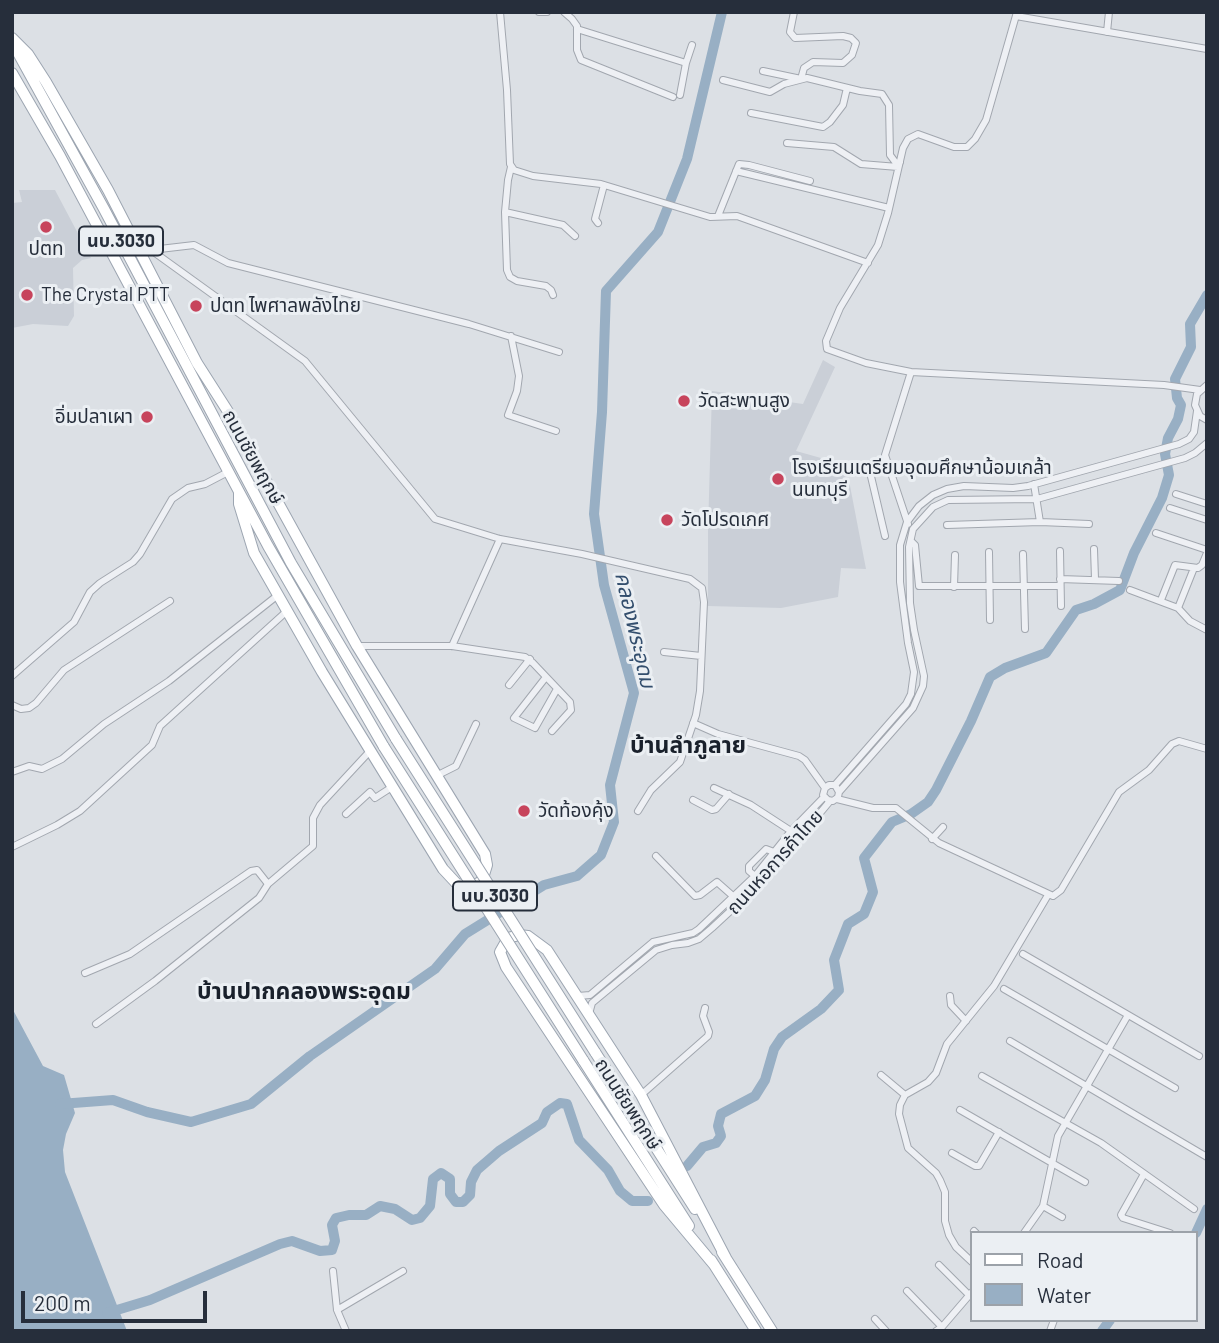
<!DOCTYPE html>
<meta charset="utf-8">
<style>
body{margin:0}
#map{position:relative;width:1219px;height:1343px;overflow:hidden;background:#dce0e5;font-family:Barlow,sans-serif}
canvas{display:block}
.frame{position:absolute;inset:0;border:14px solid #262e3b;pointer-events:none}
.legend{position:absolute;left:970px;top:1231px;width:228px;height:91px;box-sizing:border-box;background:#ebeff3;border:2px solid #9ca2a9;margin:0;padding:9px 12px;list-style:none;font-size:21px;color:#262e3b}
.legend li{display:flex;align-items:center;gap:14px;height:35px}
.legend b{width:35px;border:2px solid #9ca2a9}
.scale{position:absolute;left:21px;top:1291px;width:186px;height:32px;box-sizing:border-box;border:4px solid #262e3b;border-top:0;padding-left:9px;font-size:21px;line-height:24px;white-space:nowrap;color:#262e3b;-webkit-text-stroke:5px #ebeff3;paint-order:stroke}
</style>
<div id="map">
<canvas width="1219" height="1343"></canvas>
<div class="frame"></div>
<ul class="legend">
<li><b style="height:9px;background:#fff"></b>Road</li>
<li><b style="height:19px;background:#98afc4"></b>Water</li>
</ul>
<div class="scale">200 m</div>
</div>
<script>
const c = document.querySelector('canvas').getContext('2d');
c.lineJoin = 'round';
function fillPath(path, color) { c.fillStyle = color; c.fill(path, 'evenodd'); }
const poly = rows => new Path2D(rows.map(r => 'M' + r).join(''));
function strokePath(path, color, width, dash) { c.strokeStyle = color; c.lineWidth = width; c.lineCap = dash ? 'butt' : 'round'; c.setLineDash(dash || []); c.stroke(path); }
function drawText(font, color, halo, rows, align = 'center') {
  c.font = font + ' Barlow,"Noto Sans Thai",sans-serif'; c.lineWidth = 6; c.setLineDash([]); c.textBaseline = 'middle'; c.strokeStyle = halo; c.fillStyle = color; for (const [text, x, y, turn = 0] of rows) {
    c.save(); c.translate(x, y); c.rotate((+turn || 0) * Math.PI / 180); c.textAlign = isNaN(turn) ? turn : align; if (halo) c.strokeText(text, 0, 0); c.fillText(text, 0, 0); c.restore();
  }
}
fillPath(poly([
 [19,190,55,190,91,258,82,260,73,268,74,316,68,326,33,324,12,328,12,203,22,202],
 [823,360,835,367,796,451,846,465,866,569,841,568,838,597,781,608,708,606,708,530,712,391,803,404]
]), '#cacfd7');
fillPath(poly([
 [12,1008,43,1066,64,1075,75,1113,66,1134,63,1150,65,1172,127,1331,12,1331]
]), '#98afc4');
strokePath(poly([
 [60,1104,113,1100,147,1112,191,1122,251,1104,310,1056,435,969,465,934,544,885,577,876,601,855,614,822,610,785,634,693,604,585,594,514,602,412,606,291,658,232,687,159,722,12],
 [687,1166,703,1147,716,1143,721,1136,718,1126,721,1114,755,1096,765,1080,774,1049,782,1037,821,1009,839,990,834,960,848,924,864,914,873,892,864,858,892,822,911,814,928,802,936,790,971,721,990,677,1005,668,1046,653,1076,610,1094,604,1120,590,1134,553,1162,498,1169,475,1165,454,1168,438,1178,419,1181,405,1177,398,1175,379,1191,347,1190,324,1207,295],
 [1196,1233,1207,1209],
 [107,1313,150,1300,280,1244,292,1241,320,1251,332,1250,335,1241,332,1225,336,1218,349,1215,366,1215,380,1206,395,1209,412,1220,420,1218,430,1206,433,1179,441,1173,450,1179,450,1194,456,1202,463,1202,470,1195,471,1182,477,1170,499,1151,542,1123,547,1112,560,1103,567,1104,579,1140,608,1170,620,1191,632,1201,648,1201],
 [1102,1331,1110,1320]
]), '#98afc4', 10);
const street = poly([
 [500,12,507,90,510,164,514,170,533,176,601,184,710,217,737,216,868,263],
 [539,12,547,12],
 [564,12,572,19,577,26,577,50,581,60,673,97],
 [1017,12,986,120,975,139,967,147,954,147,918,134,908,139,903,148,888,213,878,245,840,308,826,341,827,349,866,363,911,372,1164,385,1200,390],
 [1016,16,1207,49],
 [577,29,686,63,692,45],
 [1107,32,1109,12],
 [763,71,801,79,804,68,813,62,843,63,852,55,856,43,851,38,843,36,795,38,790,32,794,12],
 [723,80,770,92,784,84,807,78,860,91,882,94,889,105,890,155,896,163,900,162],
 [680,95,686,63],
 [751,113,823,127,830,122,843,105,847,88],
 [787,143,834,147,861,164,898,167],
 [511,167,508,180,505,212,507,270,510,277,517,281,546,286,551,290,553,295],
 [736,171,889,208],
 [505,212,563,225,575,236],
 [718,216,739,164,749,165,810,181],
 [598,223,595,219,604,185],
 [151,250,194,245,228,263,469,324,559,352],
 [140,252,151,250,305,361,435,519,500,539,582,554,690,579,702,588,704,602,700,691,696,715,680,762,651,790,638,811],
 [511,336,519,376,517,391,508,415,556,431],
 [1207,385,1197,394,1195,405,1200,416,1207,420],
 [1034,484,1040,522],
 [1176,494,1207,504],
 [1170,508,1207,520],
 [908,524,885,455,911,372],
 [947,525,1040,522,1089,524],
 [1156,533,1207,550],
 [885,536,869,468,871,464,885,460],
 [911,541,915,545,919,586,1059,586],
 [1094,549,1095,579],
 [1060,551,1061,606],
 [989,552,990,620],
 [1023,554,1025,629],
 [1060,579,1119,581],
 [954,587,955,555],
 [1130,590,1178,608,1190,621,1207,630],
 [1161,600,1175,565,1198,568,1202,565,1207,553],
 [1178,608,1194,568],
 [357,646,452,646,525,657,533,663,570,702,571,710,552,731],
 [452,646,500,539],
 [664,652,701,656],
 [12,676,74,622,90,592,100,583,133,562,140,554,172,499,188,488,205,484,228,472],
 [546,677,514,718,535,728,557,689],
 [509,685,530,659],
 [12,705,21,709,29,708,36,703,64,670,170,601],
 [693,723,718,734,799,756,805,760,825,788],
 [12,772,29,766,42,769,62,759,104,724,169,681,278,595],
 [436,776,456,766,476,724],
 [835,785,839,792,838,797,833,801,828,800,823,795,825,788,829,785,835,785,906,704,911,694,914,672,908,643,900,582,900,545,907,522,919,506,933,495,947,489,964,486,1013,488,1028,486,1179,444,1189,439,1194,432,1197,411],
 [714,788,751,805,791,831],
 [839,792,913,708,923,686,924,676,914,630,910,603,909,547,913,529,933,507,948,500,1037,499,1185,458,1195,453,1207,443],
 [837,799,873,808,896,808,939,843,1053,896,1061,890,1119,792,1149,770,1172,744,1179,741,1207,749],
 [693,800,712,810,716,809,729,794],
 [346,814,370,792,375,798,392,787],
 [932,839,943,827],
 [12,847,57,825,80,811,152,745,160,726,287,611],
 [656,856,695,896,700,895,717,882,734,897],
 [755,876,749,871,749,866,766,849,774,852],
 [1023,954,1199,1056],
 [85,973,130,954,251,871,257,870,268,884],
 [1004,989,1175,1088],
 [578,996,590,995,653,942,693,933,699,929,755,876,791,831,824,797],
 [950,996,951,1005,966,1021],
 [589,1014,592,1003,656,950,672,945,688,943,699,939,712,928,767,877,830,801],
 [96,1024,155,981,259,898,268,884,313,846,313,818,320,805,370,751],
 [1010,1041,1207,1157],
 [881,1075,905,1095],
 [982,1076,1101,1143,1194,1209],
 [641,1095,708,1036,709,1032,703,1016,705,1008],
 [960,1110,1085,1182],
 [952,1153,975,1166,979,1166,999,1132],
 [1144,1174,1121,1215,1123,1218,1170,1233],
 [1043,1206,1062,1217],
 [974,1231,976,1233],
 [1024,1233,1043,1206,1058,1136,1128,1015],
 [972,1262,956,1247,949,1235,945,1221,945,1192,940,1180,936,1173,908,1148,899,1114,900,1105,905,1095,928,1082,936,1073,947,1044,994,986,1048,895],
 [939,1265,969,1295],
 [333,1271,337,1310,346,1331],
 [907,1291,942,1327],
 [337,1310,403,1271],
 [875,1319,886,1331],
 [936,1331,942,1327,972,1292],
 [1050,1331,1054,1320]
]);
const primary = poly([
 [12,38,28,54,46,82,108,190,197,363,227,410,357,646,485,854,487,865,483,878,479,883,467,886,457,884,443,869,322,672,254,553,239,504,239,493],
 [12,42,104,209,291,563,396,739],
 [12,73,60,156,268,546,384,747],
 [595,1052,695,1209],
 [583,1060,689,1226],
 [722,1252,772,1331],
 [711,1260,756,1331],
 [715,1266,664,1205,506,967,500,952,508,938,519,935,528,936,547,950,641,1095,726,1258]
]);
strokePath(street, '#a2a7af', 8);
strokePath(primary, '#9ca5b1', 12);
strokePath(street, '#eef0f4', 6);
strokePath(primary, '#fff', 10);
const primaryBridge = poly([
 [396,739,595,1052],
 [384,747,583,1060]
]);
strokePath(primaryBridge, '#9ca5b1', 12, []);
strokePath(primaryBridge, '#fff', 10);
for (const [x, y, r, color] of [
 [46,227,7,"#c7445c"],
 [27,295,7,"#c7445c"],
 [196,306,7,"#c7445c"],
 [684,401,7,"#c7445c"],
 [147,417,7,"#c7445c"],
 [778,479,7,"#c7445c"],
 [667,520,7,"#c7445c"],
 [524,811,7,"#c7445c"]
]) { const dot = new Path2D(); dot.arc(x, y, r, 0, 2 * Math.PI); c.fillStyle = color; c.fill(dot); strokePath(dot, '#ebeff3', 2.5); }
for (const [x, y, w] of [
 [121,241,84],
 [495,896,84]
]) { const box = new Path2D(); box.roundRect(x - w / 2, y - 14.5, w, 29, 5); c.fillStyle = '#ebeff3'; c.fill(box); strokePath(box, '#262e3b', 2); }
drawText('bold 18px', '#262e3b', null, [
 ["นบ.3030",121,241],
 ["นบ.3030",495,896]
]);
drawText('19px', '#262e3b', '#ebeff3', [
 ["ปตท",46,249,"center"],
 ["The Crystal PTT",41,295],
 ["ปตท ไพศาลพลังไทย",210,306],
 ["วัดสะพานสูง",698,401],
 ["อิ่มปลาเผา",133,417,"right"],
 ["โรงเรียนเตรียมอุดมศึกษาน้อมเกล้า",792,468],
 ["นนทบุรี",792,490],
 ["วัดโปรดเกศ",681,520],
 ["วัดท้องคุ้ง",538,811]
], 'left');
drawText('19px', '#262e3b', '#ebeff3', [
 ["ถนนชัยพฤกษ์",253,457,61],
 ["ถนนหอการค้าไทย",775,862,-48],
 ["ถนนชัยพฤกษ์",628,1104,57]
]);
drawText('italic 21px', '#334e6d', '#ebeff3', [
 ["คลองพระอุดม",635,630,77]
]);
drawText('bold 23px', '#19202b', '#ebeff3', [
 ["บ้านลำภูลาย",688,745],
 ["บ้านปากคลองพระอุดม",304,991]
]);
</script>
